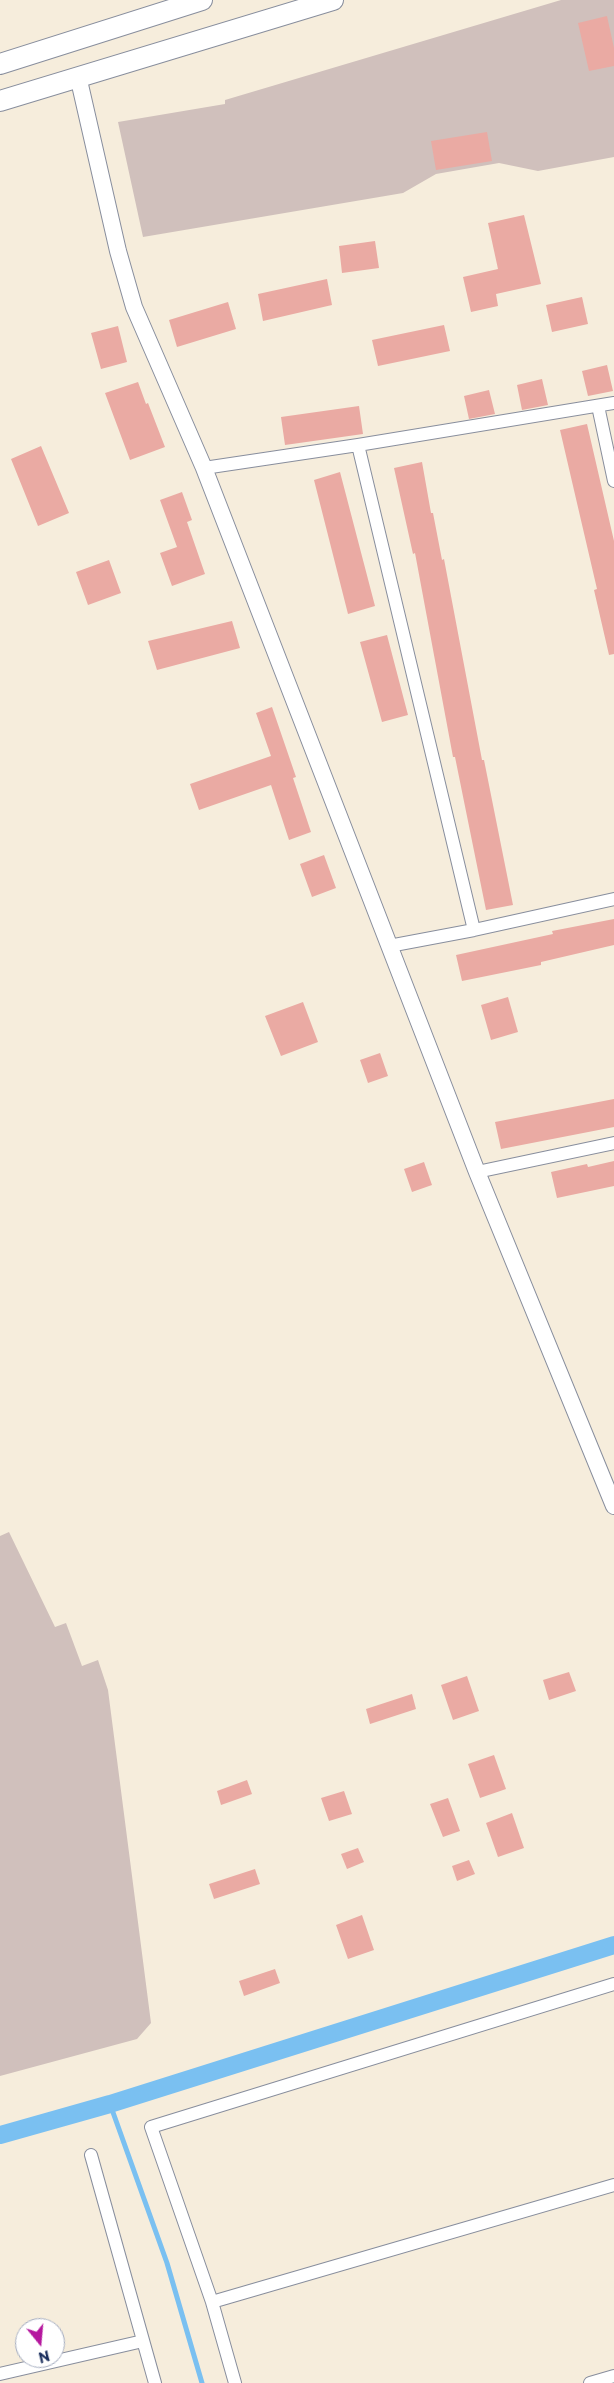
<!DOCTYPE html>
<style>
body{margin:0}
#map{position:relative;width:614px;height:2383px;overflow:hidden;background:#f6eddc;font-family:"Playpen Sans",sans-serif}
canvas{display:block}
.north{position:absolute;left:15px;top:2318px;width:50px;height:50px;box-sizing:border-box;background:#fff;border:1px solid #a4acbf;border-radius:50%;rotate:163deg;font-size:14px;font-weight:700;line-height:20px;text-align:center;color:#1b2f5e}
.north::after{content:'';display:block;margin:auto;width:18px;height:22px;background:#b5179e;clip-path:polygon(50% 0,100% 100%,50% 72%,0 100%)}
</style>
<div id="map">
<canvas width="614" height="2383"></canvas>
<div class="north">N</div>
</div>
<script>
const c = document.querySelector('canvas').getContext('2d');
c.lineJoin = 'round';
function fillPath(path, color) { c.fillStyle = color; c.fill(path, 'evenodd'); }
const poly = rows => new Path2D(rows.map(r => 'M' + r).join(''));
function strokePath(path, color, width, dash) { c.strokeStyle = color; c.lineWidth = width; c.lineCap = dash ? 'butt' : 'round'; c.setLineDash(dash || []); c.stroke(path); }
fillPath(poly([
 [561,0,614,0,614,157,538,171,499,163,436,174,403,193,143,237,118,122,225,104,225,100],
 [9,1532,55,1627,66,1623,82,1666,98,1660,108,1690,151,2023,137,2039,0,2076,0,1536]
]), '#d0c0bc');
strokePath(poly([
 [110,2104,167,2263,202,2383]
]), '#7ac0f1', 5);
strokePath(poly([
 [0,2135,110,2104,614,1945]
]), '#7ac0f1', 18);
fillPath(poly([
 [607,16,614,48,614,66,589,71,578,23],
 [487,132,492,161,436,170,431,141],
 [524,215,541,284,496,294,498,306,471,312,463,277,498,269,488,223],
 [375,241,379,268,342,273,339,246],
 [327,279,332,305,263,321,258,294],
 [582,297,588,324,552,332,546,305],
 [228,302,236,329,177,347,169,320],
 [444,325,450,351,378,366,372,340],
 [118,326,127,362,101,369,91,333],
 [607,365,613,391,588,396,582,371],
 [542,379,548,405,522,410,517,385],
 [138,382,146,404,148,403,165,447,130,460,105,393],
 [489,390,495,414,469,419,464,396],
 [359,406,363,434,285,445,281,417],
 [587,424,614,541,614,654,609,655,594,590,597,589,560,430],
 [41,446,69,513,38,526,11,459],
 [422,462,431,513,433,513,442,560,444,559,482,760,484,760,513,905,486,910,455,757,453,757,415,553,413,554,394,468],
 [340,472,375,606,348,614,314,480],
 [182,492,192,520,187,522,205,574,172,586,160,553,177,547,160,500],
 [109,560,121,593,88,605,76,572],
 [232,621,240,648,157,670,148,641],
 [387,635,408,715,382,722,360,642],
 [272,707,296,777,293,778,311,832,289,840,271,785,199,810,190,784,271,756,256,713],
 [324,855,336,888,312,897,300,864],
 [614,919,614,945,541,962,541,965,462,981,456,955,553,934,552,931],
 [508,997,518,1032,491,1040,481,1005],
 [303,1002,318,1042,281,1056,265,1016],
 [380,1053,388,1076,368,1083,360,1060],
 [614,1099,614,1127,501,1149,495,1122],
 [614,1161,614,1186,557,1198,551,1172,587,1164,588,1167],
 [424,1162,432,1185,412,1192,404,1169],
 [569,1672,576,1691,549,1700,543,1680],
 [467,1676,479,1711,453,1720,441,1685],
 [412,1694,416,1709,370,1724,366,1709],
 [494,1755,506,1789,480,1798,468,1764],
 [247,1780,252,1794,221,1805,217,1791],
 [344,1791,352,1814,329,1821,321,1798],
 [448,1798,460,1831,443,1837,430,1804],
 [512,1813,524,1848,498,1857,486,1823],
 [358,1848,364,1862,347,1869,341,1854],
 [469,1860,475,1874,457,1881,452,1866],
 [255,1869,260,1884,214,1899,209,1884],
 [362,1915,374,1950,348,1959,336,1925],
 [275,1969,280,1983,244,1996,239,1981]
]), '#eaaaa3');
const minor = poly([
 [598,406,614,481],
 [358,445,474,930],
 [204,468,358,445,614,403],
 [389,946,474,930,614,899],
 [477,1172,614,1143],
 [91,2155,155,2383],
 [212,2302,614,2185],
 [0,2374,143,2341],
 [235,2383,212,2302,151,2127,614,1984],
 [590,2383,614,2376]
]);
const tertiary = poly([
 [78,76,118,251,134,307,204,468,477,1172,614,1506]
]);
const primary = poly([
 [0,64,202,0],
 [0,101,333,0]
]);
strokePath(minor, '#888e9d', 14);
strokePath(tertiary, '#888e9d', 18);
strokePath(primary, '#888e9d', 22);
strokePath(minor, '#fff', 12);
strokePath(tertiary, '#fff', 16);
strokePath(primary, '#fff', 20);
</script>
